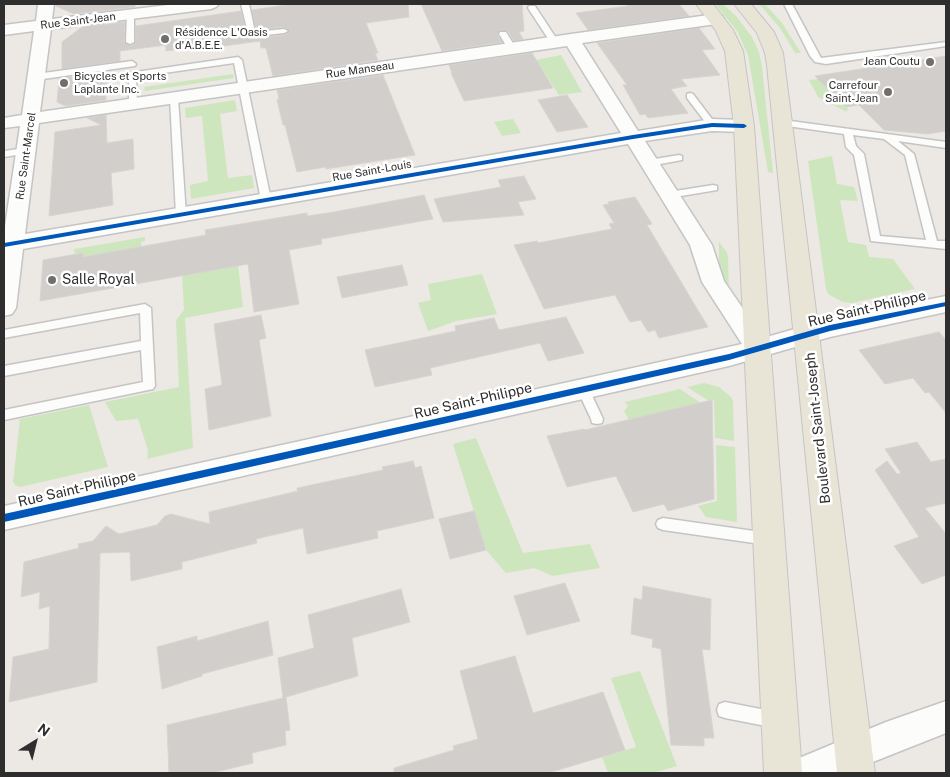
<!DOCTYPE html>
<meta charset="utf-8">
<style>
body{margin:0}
#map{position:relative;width:950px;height:777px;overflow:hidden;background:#ece8e4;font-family:"Public Sans",sans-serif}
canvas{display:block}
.frame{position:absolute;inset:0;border:5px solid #2e2e2e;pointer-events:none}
.north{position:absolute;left:10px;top:717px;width:50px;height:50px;-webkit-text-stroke:4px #fff;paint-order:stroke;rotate:36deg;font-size:14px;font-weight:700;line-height:20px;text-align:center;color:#2e2e2e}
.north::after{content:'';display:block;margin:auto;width:18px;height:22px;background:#2e2e2e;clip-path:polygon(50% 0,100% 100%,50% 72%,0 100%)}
</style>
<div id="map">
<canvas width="950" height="777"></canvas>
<div class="frame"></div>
<div class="north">N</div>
</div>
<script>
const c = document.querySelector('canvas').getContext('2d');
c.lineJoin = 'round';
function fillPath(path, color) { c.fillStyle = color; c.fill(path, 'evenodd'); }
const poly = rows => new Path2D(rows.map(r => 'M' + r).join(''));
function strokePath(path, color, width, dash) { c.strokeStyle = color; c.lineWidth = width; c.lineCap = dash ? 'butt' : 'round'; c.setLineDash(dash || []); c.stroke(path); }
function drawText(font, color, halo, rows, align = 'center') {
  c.font = font + ' "Public Sans",sans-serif'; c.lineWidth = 5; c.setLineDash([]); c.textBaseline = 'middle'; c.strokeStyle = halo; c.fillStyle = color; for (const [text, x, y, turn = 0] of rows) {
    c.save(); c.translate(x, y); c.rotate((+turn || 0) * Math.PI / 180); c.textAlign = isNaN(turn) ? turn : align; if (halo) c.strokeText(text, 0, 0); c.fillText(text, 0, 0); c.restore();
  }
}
fillPath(poly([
 [715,4,723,4,736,16,752,37,759,52,762,67,773,173,768,172,748,55,737,31],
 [759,4,765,4,782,23,801,53,795,53,780,28],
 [561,55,582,92,559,95,536,60],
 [233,74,234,78,145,91,144,87],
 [818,79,849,110,845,111,818,97,809,80],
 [235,100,237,111,220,114,228,178,252,175,254,188,191,199,190,185,208,181,202,116,186,118,185,108],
 [513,119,521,133,502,136,494,122],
 [832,156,837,184,854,187,858,201,840,200,848,242,866,245,869,257,893,259,915,289,852,303,843,302,828,294,826,289,808,161],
 [145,237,145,241,141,242,141,247,83,257,83,253,75,254,74,249],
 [719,242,727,253,728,257,729,293,719,274],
 [238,265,243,307,185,318,193,448,147,459,148,450,138,419,116,421,105,402,179,387,176,320,184,310,182,275],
 [482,274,497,314,456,321,428,331,418,303,431,300,428,284],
 [704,383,719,387,731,397,733,401,734,441,715,438,714,400,709,401,687,387],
 [680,389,701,403,629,420,624,411,628,406,625,402],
 [89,405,108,467,20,487,15,485,13,482,20,419],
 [476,438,523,553,590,544,600,568,553,576,534,568,506,573,486,550,453,444],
 [716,445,735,447,737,522,706,517,698,506,717,501],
 [640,671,677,766,653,773,608,773,602,757,636,747,611,678]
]), '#cee6be');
const building = poly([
 [56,4,135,4,135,7,74,14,56,6,56,4],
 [293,4,408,4,409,17,366,23,378,53,375,53,378,60,273,76,266,48,261,48,260,41,224,46,223,44,166,51,166,45,120,51,120,61,62,69,62,42,82,27,125,22,124,42,131,46,136,42,136,26,241,11,247,37,249,39,284,35,290,32,284,27,256,30,252,10,293,4],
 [421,4,522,4,524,31,519,32,523,39,514,41,508,31,500,30,497,35,502,42,442,51,421,4],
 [626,4,679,4,689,16,588,30,576,13,628,6,626,4],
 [699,28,715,49,702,50,720,75,681,79,687,86,671,89,688,113,648,118,645,114,640,115,623,85,627,85,597,43,699,28],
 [532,53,553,88,464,101,451,73,452,73,449,65,532,53],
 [946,56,946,131,928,134,884,130,859,105,846,107,815,76,946,56],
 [109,72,109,83,106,83,106,100,65,106,57,102,59,79,109,72],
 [383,75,415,155,326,169,325,167,297,172,285,125,283,125,277,100,279,99,277,90,383,75],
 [567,95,588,127,557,132,538,100,567,95],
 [106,115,107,143,133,139,134,169,111,173,113,205,49,216,55,132,101,125,87,118,106,115],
 [524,176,536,199,518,202,524,215,443,222,434,199,501,187,498,180,524,176],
 [424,195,433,219,321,239,322,244,289,250,299,304,254,312,248,264,40,301,43,260,83,253,83,257,206,235,205,230,307,213,307,216,334,212,424,195],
 [635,197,652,224,647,225,708,327,659,338,655,330,648,332,641,320,630,322,615,295,544,309,514,245,537,241,538,243,612,229,609,224,614,223,603,205,609,204,608,202,635,197],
 [402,265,408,285,342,298,337,277,402,265],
 [261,315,266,338,259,340,271,416,209,430,205,389,222,385,214,324,261,315],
 [566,317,584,353,548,361,540,343,430,368,432,375,375,387,365,350,456,331,455,326,494,318,499,330,566,317],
 [939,332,946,340,946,413,929,392,925,393,913,378,885,384,859,350,939,332],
 [712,400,714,499,668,511,664,504,633,512,616,476,567,487,547,436,584,429,585,430,712,400],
 [917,442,931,462,946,459,946,503,925,508,946,534,946,575,922,584,894,546,919,537,875,470,887,461,897,474,901,473,885,449,917,442],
 [413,461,415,468,421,466,434,518,377,531,378,538,307,554,303,528,256,539,257,543,182,562,182,569,131,581,130,552,100,553,97,682,9,702,13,657,49,649,50,606,39,609,40,592,21,597,24,562,79,548,78,544,93,541,106,526,119,534,157,525,165,516,171,514,210,524,209,512,298,491,297,488,383,470,382,467,413,461],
 [474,511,486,550,450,559,439,519,474,511],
 [565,583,580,621,527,635,514,596,565,583],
 [643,586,711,599,710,650,702,649,714,738,704,738,704,746,671,745,661,649,652,647,653,639,631,634,634,598,642,600,643,586],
 [401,589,410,622,352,638,358,676,286,697,290,730,285,731,286,745,252,753,253,763,212,773,169,773,167,725,283,698,278,658,314,648,308,615,401,589],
 [268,621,273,655,202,674,202,676,162,689,157,647,197,636,197,641,268,621],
 [515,656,533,713,603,692,625,750,548,773,394,773,394,768,454,750,453,746,478,739,460,671,515,656]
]);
fillPath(building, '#d1cecb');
strokePath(building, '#d7d4d0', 1);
const lane = poly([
 [241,4,249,4,255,32,284,29,288,31,284,33,249,37,241,4],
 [784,4,792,4,821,58,946,42,946,46,826,64,815,62,810,56,784,4],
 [529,6,535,6,558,41,557,43,551,43,528,8,529,6],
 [127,12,134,14,134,42,130,44,126,42,127,12],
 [500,32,506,32,516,48,515,50,509,50,499,34,500,32],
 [238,57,242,60,271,200,266,203,261,200,234,63,136,77,137,104,133,107,129,104,129,73,238,57],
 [132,61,136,64,135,66,36,80,32,77,36,74,132,61],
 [690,93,693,94,715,123,715,127,709,127,687,98,687,94,690,93],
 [174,95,178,98,186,215,181,218,176,215,170,98,174,95],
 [783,120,946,142,946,148,898,141,914,154,937,241,946,241,946,249,871,241,854,155,846,147,844,134,780,125,780,121,783,120],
 [853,135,884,139,905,155,926,240,880,236,864,154,856,146,853,135],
 [26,148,29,149,29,153,4,157,4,151,26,148],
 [679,155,682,156,682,160,649,166,644,163,649,160,679,155],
 [713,185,717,186,717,190,669,198,664,195,669,192,713,185],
 [145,304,151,308,155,386,153,389,4,420,4,410,143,382,141,350,4,376,4,366,141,341,140,313,4,338,4,330,145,304],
 [583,384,587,386,589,389,603,419,602,423,597,424,592,423,591,419,577,389,579,386,583,384],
 [663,518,768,533,773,534,775,539,773,544,768,545,663,530,658,528,656,524,658,520,663,518],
 [725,702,776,712,782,714,784,720,782,726,776,728,725,718,719,716,717,710,719,704,725,702]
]);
const street = poly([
 [38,4,54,4,52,19,176,4,219,4,216,7,211,9,51,29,40,112,571,34,716,14,722,16,724,19,722,22,716,24,582,43,638,131,712,119,744,120,751,122,753,126,751,130,744,132,712,131,645,141,712,245,724,281,763,338,830,319,946,296,946,312,830,337,729,366,4,530,4,506,742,344,702,282,690,245,628,144,23,249,16,308,12,314,4,316,4,233,20,126,4,128,4,118,22,115,34,31,4,35,4,25,36,21,38,4],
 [567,46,621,133,25,234,39,123,567,46],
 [946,701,946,733,845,773,787,773,792,761,886,722,946,701]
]);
const primary = poly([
 [696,4,713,4,733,30,743,51,754,126,802,773,764,773,734,126,725,51,716,31,696,4],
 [734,4,751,4,774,32,783,53,875,773,837,773,767,65,765,53,757,33,734,4]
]);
strokePath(lane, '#c5c4c5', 3);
strokePath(street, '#c5c4c5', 3);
strokePath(primary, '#c6c5c4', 2);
fillPath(lane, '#fcfcfb');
fillPath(street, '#fcfcfb');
fillPath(primary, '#e8e4d6');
fillPath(poly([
 [712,123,744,124,747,126,744,128,712,127,633,139,4,247,4,243,633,135,712,123],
 [946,302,946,306,830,331,729,360,4,522,4,514,729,354,830,325,946,302]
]), '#0057b8');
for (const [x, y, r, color] of [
 [165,39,5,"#706f6e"],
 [930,62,5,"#706f6e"],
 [64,83,5,"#706f6e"],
 [888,92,5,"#706f6e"],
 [52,280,5,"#706f6e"]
]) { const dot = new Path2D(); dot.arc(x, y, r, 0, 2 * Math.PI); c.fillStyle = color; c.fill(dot); strokePath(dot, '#fff', 2); }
drawText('11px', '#2e2e2e', '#fff', [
 ["Rue Saint-Jean",78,21,-7],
 ["Rue Manseau",360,70,-8],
 ["Rue Saint-Marcel",26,156,-82],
 ["Rue Saint-Louis",372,171,-10]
]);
drawText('11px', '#2e2e2e', '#fff', [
 ["Résidence L'Oasis",175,33],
 ["d'A.B.E.E.",175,46],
 ["Jean Coutu",920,62,"right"],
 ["Bicycles et Sports",74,77],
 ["Laplante Inc.",74,90],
 ["Carrefour",878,86,"right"],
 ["Saint-Jean",878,99,"right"]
], 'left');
drawText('14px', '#2e2e2e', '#fff', [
 ["Salle Royal",62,280]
], 'left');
drawText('14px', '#2e2e2e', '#fff', [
 ["Rue Saint-Philippe",867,309,-13],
 ["Rue Saint-Philippe",473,401,-13],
 ["Boulevard Saint-Joseph",818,428,-96],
 ["Rue Saint-Philippe",77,489,-13]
]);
</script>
